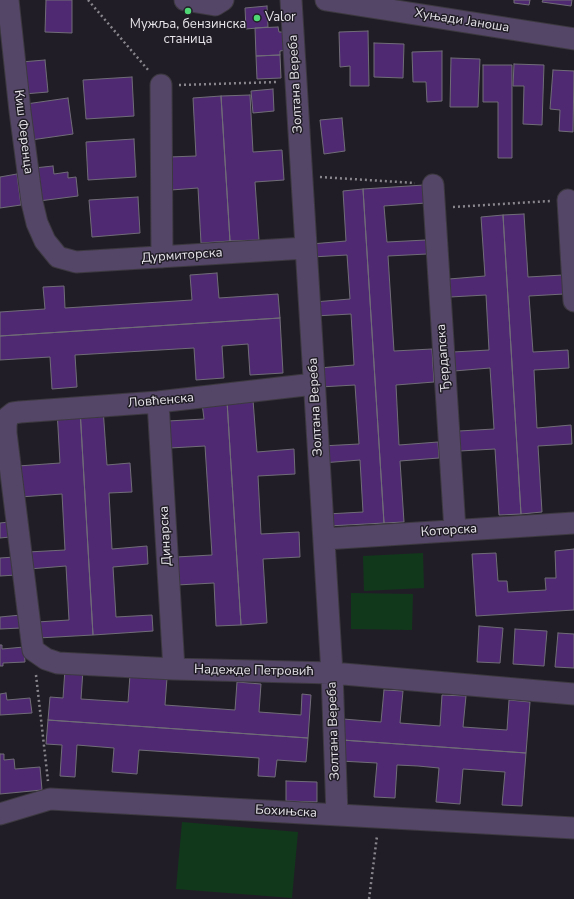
<!DOCTYPE html>
<meta charset="utf-8">
<style>
body{margin:0}
canvas{display:block;background:#211d26}
</style>
<canvas width="574" height="899"></canvas>
<script>
const c = document.querySelector('canvas').getContext('2d');
c.lineJoin = 'round';
function fillPath(path, color) { c.fillStyle = color; c.fill(path, 'evenodd'); }
const poly = rows => new Path2D(rows.map(r => 'M' + r).join(''));
function strokePath(path, color, width, dash) { c.strokeStyle = color; c.lineWidth = width; c.lineCap = dash ? 'butt' : 'round'; c.setLineDash(dash || []); c.stroke(path); }
function drawText(font, color, halo, rows, align = 'center') {
  c.font = font + ' "Nunito Sans",sans-serif'; c.lineWidth = 3; c.setLineDash([]); c.textBaseline = 'middle'; c.strokeStyle = halo; c.fillStyle = color; for (const [text, x, y, turn = 0] of rows) {
    c.save(); c.translate(x, y); c.rotate((+turn || 0) * Math.PI / 180); c.textAlign = isNaN(turn) ? turn : align; if (halo) c.strokeText(text, 0, 0); c.fillText(text, 0, 0); c.restore();
  }
}
fillPath(poly([
 [423,553,424,588,364,591,363,556],
 [351,593,413,594,412,630,351,629],
 [182,822,298,832,292,898,176,889]
]), '#11381b');
const building = poly([
 [46,0,72,0,72,33,45,32,46,0],
 [514,0,530,0,529,5,514,3,514,0],
 [543,0,572,0,571,6,542,2,543,0],
 [267,6,268,27,246,29,245,8,267,6],
 [278,27,279,32,284,32,286,50,280,51,280,55,256,56,255,28,278,27],
 [368,31,369,86,350,86,350,66,340,67,339,32,368,31],
 [374,43,404,44,403,78,374,77,374,43],
 [442,51,442,101,427,102,426,82,413,82,412,52,442,51],
 [280,55,281,78,257,79,256,56,280,55],
 [451,58,480,59,478,107,450,107,451,58],
 [45,60,48,92,24,94,21,62,45,60],
 [514,64,544,65,542,125,523,124,524,86,513,86,514,64],
 [483,65,512,65,512,158,498,158,498,102,483,102,483,65],
 [553,70,574,71,573,132,559,131,560,110,550,109,553,70],
 [132,77,134,116,86,119,83,80,132,77],
 [273,89,274,111,253,113,251,91,273,89],
 [250,95,253,152,282,150,284,180,255,182,259,240,230,241,221,96,250,95],
 [221,96,230,241,201,243,198,188,171,190,169,157,196,156,193,98,221,96],
 [68,98,73,134,31,140,26,104,68,98],
 [342,118,345,151,324,154,320,120,342,118],
 [134,139,136,177,88,180,86,142,134,139],
 [53,166,54,174,68,172,68,178,76,177,78,196,39,201,34,168,53,166],
 [17,174,21,205,0,208,0,177,17,174],
 [424,185,426,203,384,206,387,242,426,240,427,254,388,256,394,351,432,349,434,382,396,385,399,445,438,442,439,458,400,461,404,522,384,523,363,189,424,185],
 [363,189,384,523,328,526,327,514,363,512,360,460,322,463,321,446,359,444,355,385,320,387,319,368,354,365,351,314,315,316,314,302,350,299,347,255,312,257,311,244,346,241,343,191,363,189],
 [138,197,140,233,92,237,89,200,138,197],
 [524,214,528,277,563,275,564,294,529,296,533,352,568,350,569,368,534,370,537,428,571,425,572,444,538,446,542,512,521,514,503,215,524,214],
 [503,215,521,514,499,515,495,449,460,451,459,431,494,429,490,368,454,371,453,352,489,350,486,295,450,297,449,279,485,276,481,217,503,215],
 [217,273,219,298,278,294,280,318,0,336,0,312,45,309,43,287,64,286,65,308,192,300,190,275,217,273],
 [280,318,283,373,250,375,248,344,222,346,224,378,196,380,194,348,75,355,77,387,52,389,50,357,0,360,0,336,280,318],
 [253,400,257,452,294,449,295,474,258,476,261,534,299,532,300,557,263,559,267,623,241,625,227,401,253,400],
 [227,401,241,625,216,626,214,583,177,585,176,557,212,555,205,446,170,448,168,421,204,419,202,403,227,401],
 [103,408,107,465,130,463,132,492,109,493,112,549,147,546,148,564,113,567,116,617,152,615,153,631,93,635,80,409,103,408],
 [80,409,93,635,38,638,37,622,69,620,66,566,29,569,28,552,65,550,62,494,20,497,18,466,60,463,57,410,80,409],
 [9,522,10,537,0,538,0,523,9,522],
 [574,549,574,610,476,616,472,554,496,553,498,581,507,581,508,592,546,590,545,578,556,578,555,551,574,549],
 [15,557,16,575,0,576,0,558,15,557],
 [21,615,21,628,0,629,0,617,21,615],
 [479,626,503,628,500,663,477,662,479,626],
 [515,629,547,631,544,666,513,664,515,629],
 [558,633,574,634,574,668,555,667,558,633],
 [0,645,2,645,2,649,24,647,25,662,3,663,3,666,0,666,0,645],
 [65,669,83,670,81,699,128,702,130,675,167,678,165,705,235,710,237,682,261,684,259,712,301,715,302,694,311,695,308,738,48,720,50,697,63,698,65,669],
 [384,690,403,691,400,723,440,726,442,695,466,696,463,727,507,730,509,700,530,702,526,753,342,740,343,719,381,722,384,690],
 [6,693,7,700,30,698,32,713,0,715,0,694,6,693],
 [48,720,308,738,306,762,277,760,275,777,258,776,259,758,139,750,137,774,112,772,114,748,77,745,75,777,60,776,62,745,46,744,48,720],
 [342,740,526,753,522,806,502,805,505,772,463,769,460,804,436,802,439,768,418,766,397,765,395,798,374,797,377,763,340,761,342,740],
 [0,754,4,754,4,760,14,759,15,769,40,767,42,790,0,794,0,754],
 [286,781,317,782,317,802,286,801,286,781]
]);
fillPath(building, '#4f2a73');
strokePath(building, '#706c77', 1);
const minor = poly([
 [8,0,20,111,32,202,37,223,45,241,58,257,76,262,306,248],
 [185,0,215,5,223,0],
 [291,0,332,673,337,814],
 [326,0,574,39],
 [161,85,162,257],
 [433,185,455,530],
 [568,200,574,301],
 [314,384,158,402,20,412,13,413,8,417,6,424,6,433,33,650,46,659,58,663,174,669,332,673,574,694],
 [158,402,174,669],
 [324,539,574,523],
 [0,814,50,799,574,828]
]);
strokePath(minor, '#3d3941', 23);
strokePath(poly([
 [88,0,149,71],
 [179,85,278,82],
 [320,177,415,183],
 [453,207,550,201],
 [36,675,48,781],
 [369,899,377,836]
]), '#89868d', 2.5, [2, 3]);
strokePath(minor, '#544666', 21);
for (const [x, y, r, color] of [
 [188,11,4,"#4fd675"],
 [257,18,4,"#4fd675"]
]) { const dot = new Path2D(); dot.arc(x, y, r, 0, 2 * Math.PI); c.fillStyle = color; c.fill(dot); strokePath(dot, '#211d26', 1.5); }
drawText('13px', '#e6e3e9', '#211d26', [
 ["Valor",265,18],
 ["Мужља, бензинска",188,25,"center"],
 ["станица",188,40,"center"]
], 'left');
drawText('13px', '#e6e3e9', '#211d26', [
 ["Хуњади Јаноша",462,21,9],
 ["Золтана Вереба",296,84,-93],
 ["Киш Ференца",23,132,83],
 ["Дурмиторска",182,256,-4],
 ["Ђердапска",444,358,-94],
 ["Ловћенска",161,401,-5],
 ["Золтана Вереба",316,407,-93],
 ["Которска",449,531,-4],
 ["Динарска",166,536,-93],
 ["Надежде Петровић",254,671,1],
 ["Золтана Вереба",334,731,-92],
 ["Бохињска",286,812,3]
]);
</script>
